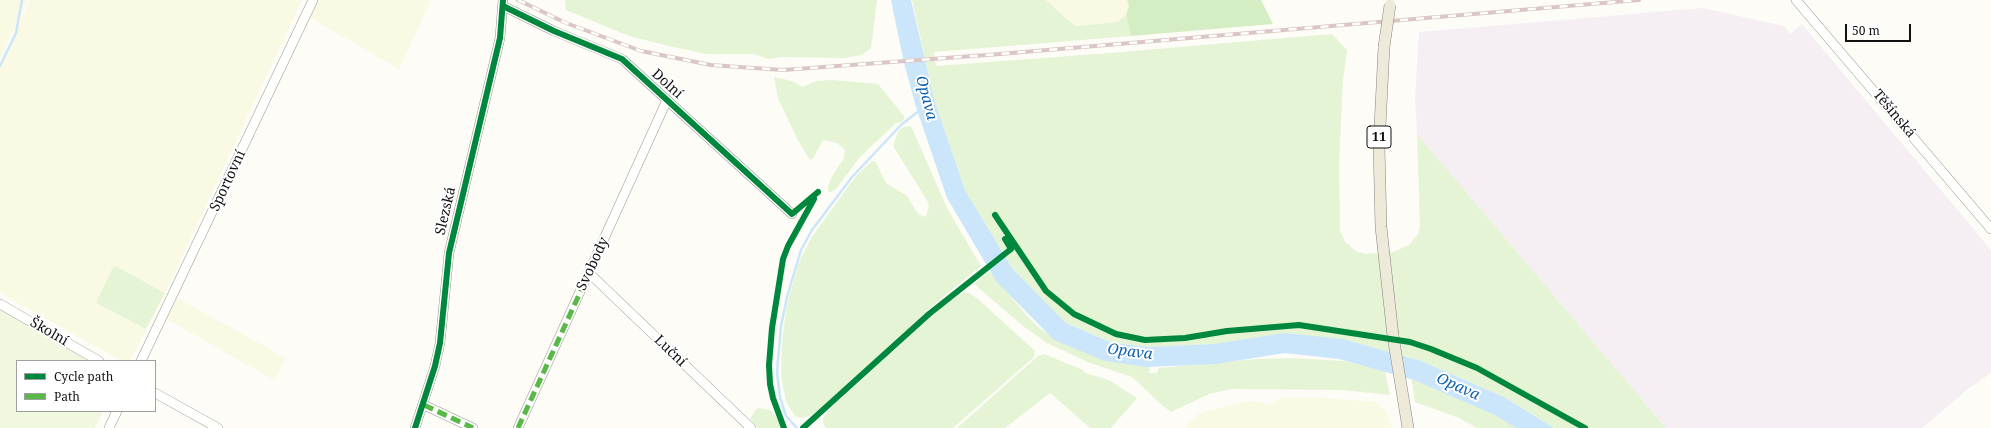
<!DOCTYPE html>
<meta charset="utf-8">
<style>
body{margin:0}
#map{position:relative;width:1991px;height:428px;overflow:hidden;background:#fdfcf7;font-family:"Noto Serif",serif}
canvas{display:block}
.legend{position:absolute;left:16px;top:360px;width:140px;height:52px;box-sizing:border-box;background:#fff;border:1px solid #a0a0a0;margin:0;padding:5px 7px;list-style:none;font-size:12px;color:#111}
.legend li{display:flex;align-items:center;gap:8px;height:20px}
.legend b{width:20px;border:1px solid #a0a0a0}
.scale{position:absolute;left:1845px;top:24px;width:66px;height:18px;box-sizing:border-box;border:2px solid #111;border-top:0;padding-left:5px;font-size:12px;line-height:14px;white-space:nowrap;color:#111;-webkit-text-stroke:3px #fff;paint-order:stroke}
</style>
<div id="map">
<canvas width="1991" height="428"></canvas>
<ul class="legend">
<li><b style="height:5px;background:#00873e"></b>Cycle path</li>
<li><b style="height:5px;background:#58b947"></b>Path</li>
</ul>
<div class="scale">50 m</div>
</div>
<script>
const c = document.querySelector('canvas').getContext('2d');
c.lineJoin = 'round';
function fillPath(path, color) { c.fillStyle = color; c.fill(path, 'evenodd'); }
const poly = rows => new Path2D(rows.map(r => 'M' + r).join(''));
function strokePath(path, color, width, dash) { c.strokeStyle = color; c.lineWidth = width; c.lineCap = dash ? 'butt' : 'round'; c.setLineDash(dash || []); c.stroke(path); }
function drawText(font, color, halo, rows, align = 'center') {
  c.font = font + ' "Noto Serif",serif'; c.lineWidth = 4; c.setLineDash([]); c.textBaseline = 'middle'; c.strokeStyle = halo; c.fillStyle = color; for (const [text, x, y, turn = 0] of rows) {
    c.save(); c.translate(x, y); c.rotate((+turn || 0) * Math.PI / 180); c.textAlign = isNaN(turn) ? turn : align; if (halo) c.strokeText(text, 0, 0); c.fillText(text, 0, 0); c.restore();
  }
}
fillPath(poly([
 [1703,8,1784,26,1790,34,1802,24,1991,250,1991,373,1968,389,1922,428,1666,428,1417,134,1415,98,1419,32]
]), '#f5eff3');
fillPath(poly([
 [0,0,28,0,0,58],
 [30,0,302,0,165,293,114,265,96,303,146,329,130,361,118,359,0,293,0,62],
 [317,0,431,0,399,69,309,17],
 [1046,0,1127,0,1129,6,1126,15,1118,22,1075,26],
 [177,298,286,358,274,380,167,319],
 [1284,397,1309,397,1376,402,1387,413,1392,428,1184,428,1200,413,1243,402,1262,402,1267,405]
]), '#faf9e3');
fillPath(poly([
 [565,0,877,0,871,48,862,55,844,58,781,57,768,59,754,54,707,54,669,46,629,36,566,10],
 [912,0,1046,0,1075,26,1118,22,1126,15,1131,36,934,52,936,66,1110,53,1332,34,1347,50,1343,80,1339,162,1340,230,1345,242,1356,251,1365,254,1393,252,1409,245,1418,234,1420,227,1417,134,1666,428,1554,428,1504,397,1421,361,1343,339,1146,347,1110,342,1066,323,1012,268,965,190,935,102],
 [774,77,792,81,803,87,816,81,832,80,878,84,904,116,904,120,901,122,896,123,860,157,836,189,831,192,828,191,828,186,831,178,844,158,845,150,837,143,823,140,813,159,810,160,799,142,778,99],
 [911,126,948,210,981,266,938,301,823,407,810,416,800,418,795,416,786,402,781,376,782,341,787,304,799,262,811,238,856,176,872,161,875,161,886,183,907,196,918,214,926,217,929,205,925,197,893,146,898,131,904,127],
 [114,265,165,293,146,329,96,303],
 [989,271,1029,318,1042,330,1059,340,1150,366,1149,373,1157,373,1159,368,1256,359,1291,358,1344,361,1385,371,1390,395,1343,390,1231,389,1209,394,1171,412,1163,406,1132,377,1090,363,1047,343,1023,326,974,284],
 [964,292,969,293,978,299,1035,351,1034,357,953,428,826,428,824,425,823,418,833,406,947,302],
 [1044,354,1083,370,1085,373,1109,380,1137,398,1111,428,1090,428,1050,393,1005,428,957,428,1038,356],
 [1411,376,1485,409,1517,428,1477,428,1459,418,1415,402],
 [760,408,770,410,776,416,782,428,758,428,750,419,756,409]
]), '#e5f4d5');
fillPath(poly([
 [1127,0,1261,0,1273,24,1131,36,1126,15,1129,6]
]), '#d5edc3');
fillPath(poly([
 [0,304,99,361,17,361,17,411,103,411,95,428,0,428]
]), '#f0f8e0');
fillPath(poly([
 [891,0,911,0,935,102,965,190,1012,268,1066,323,1110,342,1146,347,1214,344,1285,333,1343,339,1421,361,1504,397,1554,428,1516,428,1495,415,1414,380,1339,359,1285,353,1216,364,1146,367,1105,361,1054,340,996,281,947,198,916,107,904,63]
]), '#cbe6fa');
strokePath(poly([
 [0,66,16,33,22,0],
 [797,428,786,416,780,397,777,372,781,326,787,297,801,250,812,230,852,177,901,125,920,110]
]), '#cbe6fa', 2.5);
const minor = poly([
 [1796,0,1991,229],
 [503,6,554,31,622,59,792,214],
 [589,273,751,428],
 [0,304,99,361],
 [141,361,313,0],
 [155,393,218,428],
 [424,405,473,428],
 [109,428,117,411],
 [415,428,435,366,440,343,449,253,500,38,503,0],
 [518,428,667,100]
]);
const major = poly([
 [1384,47,1379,146,1381,227,1393,336,1408,428]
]);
strokePath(minor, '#979795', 10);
strokePath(major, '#858482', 12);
strokePath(minor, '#fffffe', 9);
strokePath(major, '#eeeada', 11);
const rail = poly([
 [518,0,566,23,641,51,711,65,783,70,1000,54,1639,0]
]);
strokePath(rail, '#dac6c5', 4);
strokePath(rail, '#fff', 2.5, [8]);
const majorBridge = poly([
 [1384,47,1390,5]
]);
strokePath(majorBridge, '#858482', 12, []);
strokePath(majorBridge, '#eeeada', 11);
strokePath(poly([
 [424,405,473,428],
 [518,428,589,273]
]), '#58b947', 5, [10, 5]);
strokePath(poly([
 [503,6,554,31,622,59,792,214,818,192],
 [995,215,1046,291,1074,314,1116,334,1145,340,1185,338,1227,331,1299,325,1410,342,1431,349,1477,368,1585,428],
 [415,428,435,366,440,343,449,253,500,38,503,0],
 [784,428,773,398,770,384,769,365,772,328,783,259,788,246,814,199],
 [803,428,929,314,1011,249,1005,239]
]), '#00873e', 6);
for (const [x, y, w] of [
 [1379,137,24]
]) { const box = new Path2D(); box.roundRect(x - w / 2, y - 11, w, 22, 3); c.fillStyle = '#fff'; c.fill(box); strokePath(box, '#111', 1); }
drawText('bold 13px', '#111', null, [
 ["11",1379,137]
]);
drawText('14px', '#111', '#fff', [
 ["Dolní",667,84,42],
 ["Těšínská",1894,114,50],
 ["Sportovní",228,181,-65],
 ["Slezská",446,211,-77],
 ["Svobody",593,264,-65],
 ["Školní",49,332,30],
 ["Luční",670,351,44]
]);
drawText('italic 15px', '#0e61ae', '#fff', [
 ["Opava",926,98,75],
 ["Opava",1130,352,7],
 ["Opava",1458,387,24]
]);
</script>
